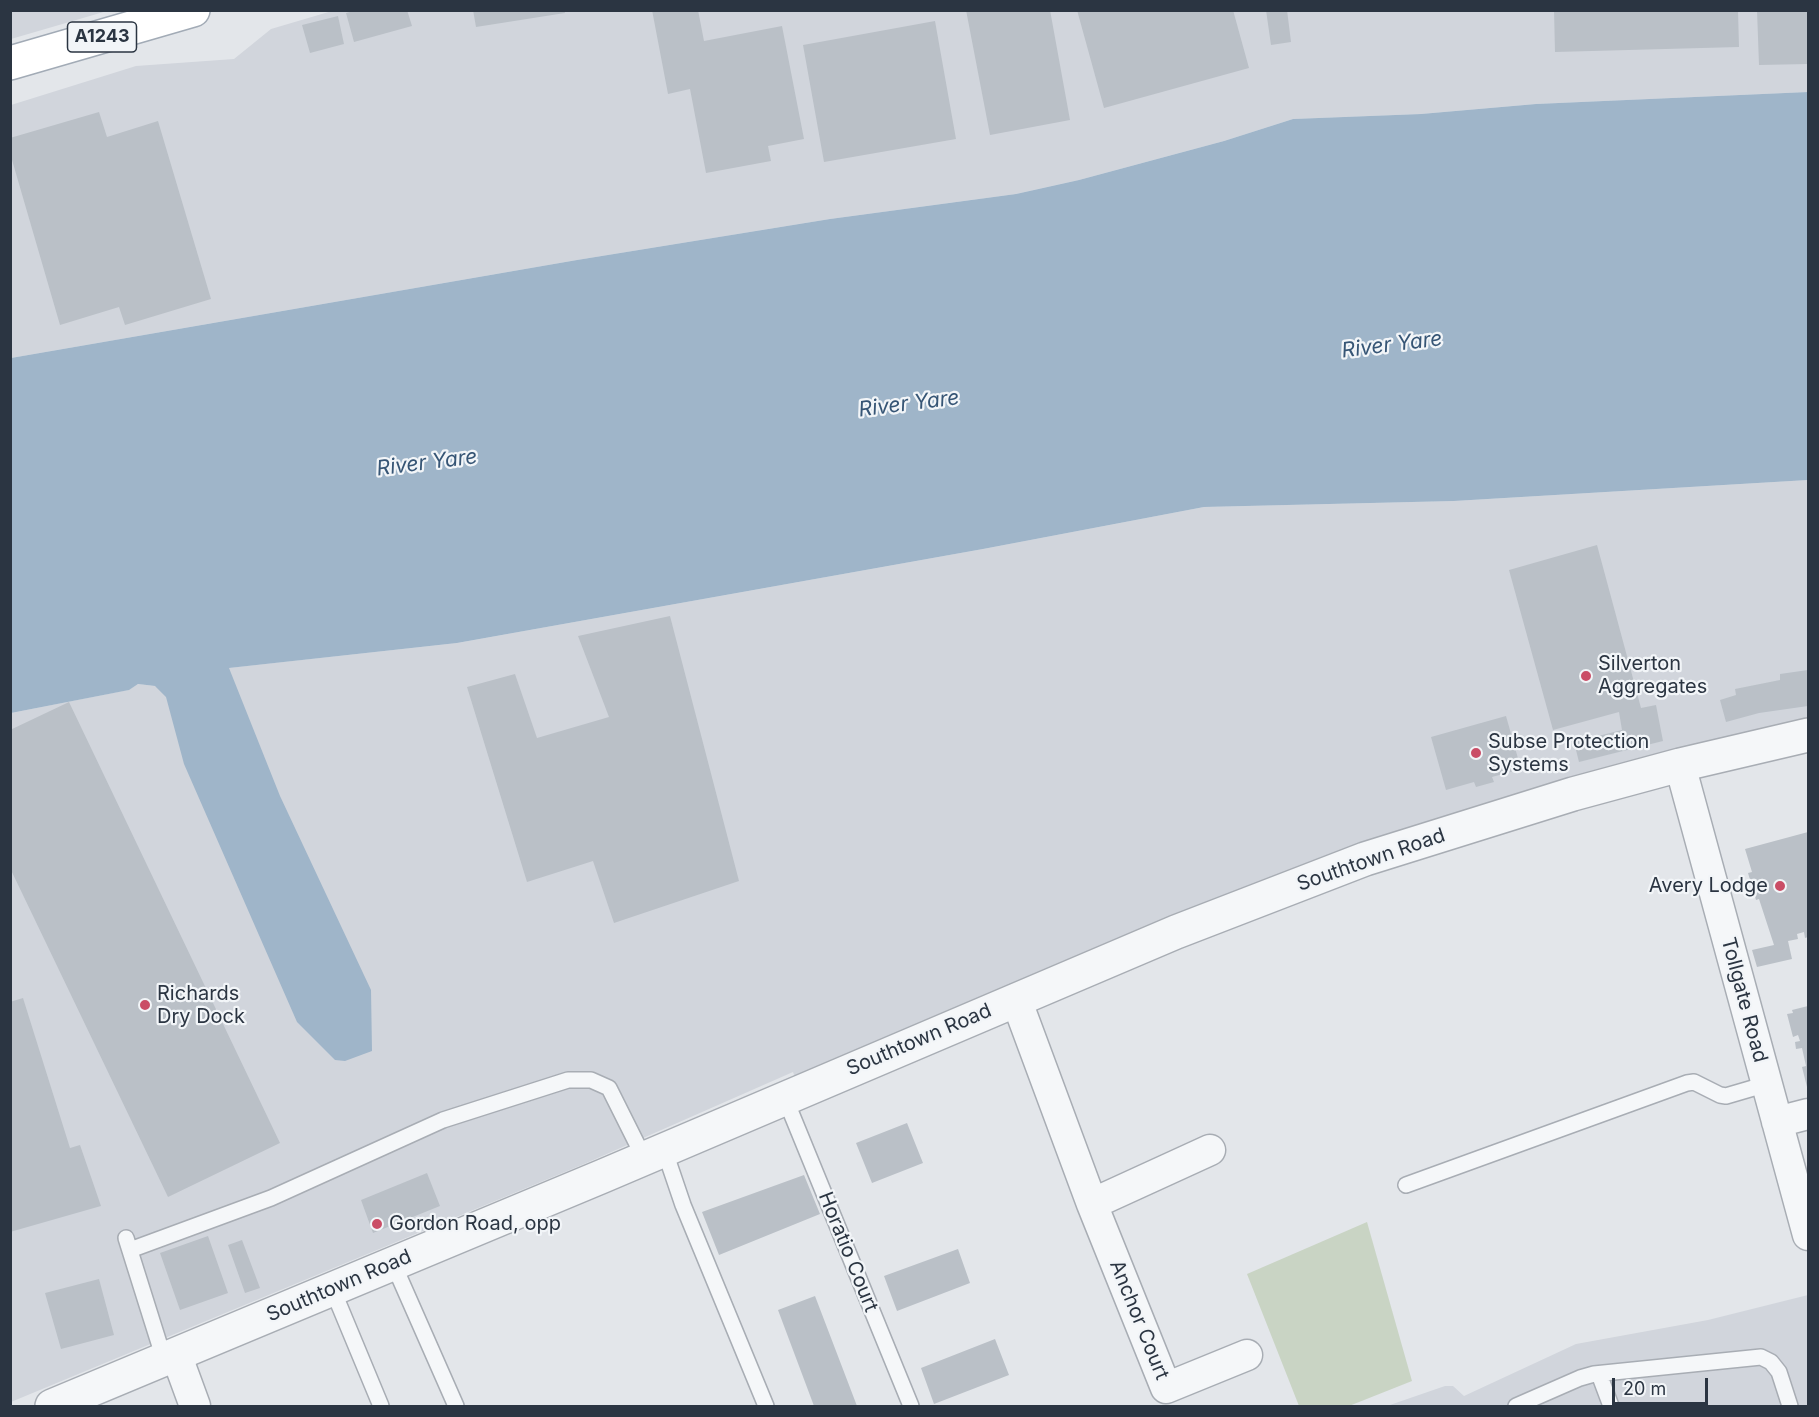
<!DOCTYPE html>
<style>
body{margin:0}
#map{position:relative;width:1819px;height:1417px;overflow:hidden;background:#e3e6ea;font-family:Inter,sans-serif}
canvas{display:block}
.frame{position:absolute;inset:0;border:12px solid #2b3542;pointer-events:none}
.scale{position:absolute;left:1612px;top:1378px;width:96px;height:27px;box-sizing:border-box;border:3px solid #2b3542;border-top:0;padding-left:8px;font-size:18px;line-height:21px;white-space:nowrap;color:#2b3542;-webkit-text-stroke:4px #f2f5f8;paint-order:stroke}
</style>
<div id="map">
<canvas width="1819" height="1417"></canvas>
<div class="frame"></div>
<div class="scale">20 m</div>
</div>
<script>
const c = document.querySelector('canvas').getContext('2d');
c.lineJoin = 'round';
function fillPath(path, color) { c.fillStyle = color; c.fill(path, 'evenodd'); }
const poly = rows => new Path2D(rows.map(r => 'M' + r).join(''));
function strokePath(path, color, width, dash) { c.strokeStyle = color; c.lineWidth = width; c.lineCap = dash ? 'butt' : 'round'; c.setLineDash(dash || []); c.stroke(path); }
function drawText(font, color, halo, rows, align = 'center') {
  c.font = font + ' Inter,sans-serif'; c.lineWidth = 4.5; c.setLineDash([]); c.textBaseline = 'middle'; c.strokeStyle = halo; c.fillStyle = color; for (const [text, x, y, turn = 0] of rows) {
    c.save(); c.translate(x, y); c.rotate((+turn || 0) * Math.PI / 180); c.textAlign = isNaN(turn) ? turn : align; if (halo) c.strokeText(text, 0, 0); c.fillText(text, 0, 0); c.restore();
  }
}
fillPath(poly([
 [11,10,107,10,107,11,11,39],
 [332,11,1808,11,1808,92,1536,104,1421,114,1293,119,1224,141,1079,180,1016,194,830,219,577,260,11,358,11,105,136,66,234,59,271,29],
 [1808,480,1808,735,1573,794,800,1091,793,1072,584,1164,11,1402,11,713,128,690,138,684,155,686,230,676,228,668,457,643,983,549,1204,507,1454,501],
 [1808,1295,1808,1406,1387,1406,1445,1386,1453,1386,1464,1396,1576,1344,1708,1320]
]), '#d1d5dc');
fillPath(poly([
 [1367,1222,1412,1381,1349,1406,1299,1406,1247,1274]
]), '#c9d4c4');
fillPath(poly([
 [1808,92,1808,480,1454,501,1204,507,983,549,457,643,229,668,280,796,371,990,372,1051,345,1061,335,1060,297,1022,184,764,166,697,155,686,138,684,129,690,11,713,11,358,577,260,830,219,1016,194,1079,180,1224,141,1293,119,1421,114,1536,104]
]), '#9fb5c9');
fillPath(poly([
 [357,10,407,10,412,26,354,42,346,13],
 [473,10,564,10,565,13,476,27],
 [652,10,698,10,704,41,782,26,804,139,768,146,771,161,706,173,690,89,668,94],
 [966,10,1050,10,1070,120,990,135],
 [1077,10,1233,10,1249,68,1104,108],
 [1266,10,1287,10,1291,42,1271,45],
 [1554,10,1738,10,1739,47,1555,52],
 [1757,10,1808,10,1808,64,1759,65],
 [338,16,344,44,310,53,302,25],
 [935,21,956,139,824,162,803,45],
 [99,112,107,137,158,121,211,299,125,325,119,307,60,325,10,153,10,138],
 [1597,545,1641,708,1656,705,1663,741,1579,762,1574,742,1622,730,1619,712,1553,730,1509,570],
 [670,616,739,881,614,923,593,861,527,882,467,687,515,674,537,738,609,717,578,636],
 [1808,670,1808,706,1759,713,1726,722,1720,700,1736,695,1735,689,1780,680,1780,674],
 [69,702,280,1143,168,1197,10,868,10,730],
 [1506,716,1521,769,1492,777,1494,782,1476,787,1474,782,1446,790,1431,737],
 [1808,832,1808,937,1805,938,1804,932,1797,934,1798,939,1788,941,1792,959,1757,967,1752,950,1774,945,1759,899,1756,900,1748,873,1752,872,1745,849],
 [23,998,70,1148,80,1145,101,1206,10,1232,10,1002],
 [1808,1006,1808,1091,1802,1067,1806,1066,1802,1048,1796,1049,1795,1042,1800,1041,1798,1035,1793,1037,1787,1014,1793,1013,1792,1010],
 [907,1123,923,1163,872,1183,856,1143],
 [427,1173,440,1206,373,1233,361,1200],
 [804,1175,820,1214,719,1255,702,1212],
 [208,1236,228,1293,180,1310,160,1253],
 [242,1240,260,1288,245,1293,228,1245],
 [958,1249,970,1283,897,1311,884,1276],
 [99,1279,114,1335,61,1349,45,1293],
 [815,1296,857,1406,814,1406,778,1310],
 [995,1339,1009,1375,934,1404,921,1368]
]), '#bac0c7');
const service = poly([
 [785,1098,911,1406],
 [664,1149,683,1205,766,1406],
 [1406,1185,1687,1083,1694,1082,1720,1095,1726,1096,1767,1084],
 [126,1238,164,1359],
 [130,1250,271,1198,443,1120,568,1080,591,1080,609,1088,644,1158],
 [393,1263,456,1406],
 [332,1288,381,1406],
 [1599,1374,1611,1406],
 [1516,1406,1580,1378,1594,1374,1761,1357,1771,1362,1779,1372,1790,1406]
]);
const minor = poly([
 [1680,765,1808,1235],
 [1016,999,1092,1204,1166,1388,1247,1355],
 [1777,1122,1808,1114],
 [1092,1204,1210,1150],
 [176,1354,195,1406]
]);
const tertiary = poly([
 [52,1406,603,1176,1176,932,1365,859,1573,794,1680,765,1808,735]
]);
const primary = poly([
 [10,63,193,10]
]);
strokePath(service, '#a8adb4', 18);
strokePath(minor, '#a8adb4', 33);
strokePath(tertiary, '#a8adb4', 36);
strokePath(primary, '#a2abb6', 36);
strokePath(service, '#f5f7f9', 15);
strokePath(minor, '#f5f7f9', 30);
strokePath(tertiary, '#f5f7f9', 33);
strokePath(primary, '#fff', 33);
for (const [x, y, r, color] of [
 [1586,676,6,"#ca4d66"],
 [1476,753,6,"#ca4d66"],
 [1780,886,6,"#ca4d66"],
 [145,1005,6,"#ca4d66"],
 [377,1224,6,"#ca4d66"]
]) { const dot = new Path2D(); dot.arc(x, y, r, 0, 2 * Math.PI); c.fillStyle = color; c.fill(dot); strokePath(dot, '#f2f5f8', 2); }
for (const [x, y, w] of [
 [102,37,69]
]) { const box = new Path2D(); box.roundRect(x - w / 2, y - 15, w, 30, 4.5); c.fillStyle = '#f2f5f8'; c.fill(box); strokePath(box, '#2b3542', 1.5); }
drawText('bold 18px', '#2b3542', null, [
 ["A1243",102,37]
]);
drawText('20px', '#2b3542', '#f2f5f8', [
 ["Silverton",1598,664],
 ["Aggregates",1598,687],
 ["Subse Protection",1488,742],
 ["Systems",1488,765],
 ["Avery Lodge",1768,886,"right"],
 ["Richards",157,994],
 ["Dry Dock",157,1017],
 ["Gordon Road, opp",389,1224]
], 'left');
drawText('20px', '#2b3542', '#f2f5f8', [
 ["Southtown Road",1371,860,-19],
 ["Tollgate Road",1744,1000,75],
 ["Southtown Road",919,1040,-23],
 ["Horatio Court",848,1252,68],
 ["Southtown Road",339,1286,-23],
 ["Anchor Court",1139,1320,68]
]);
drawText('italic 21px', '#365575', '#f2f5f8', [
 ["River Yare",1392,345,-7],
 ["River Yare",909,404,-7],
 ["River Yare",427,463,-7]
]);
</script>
